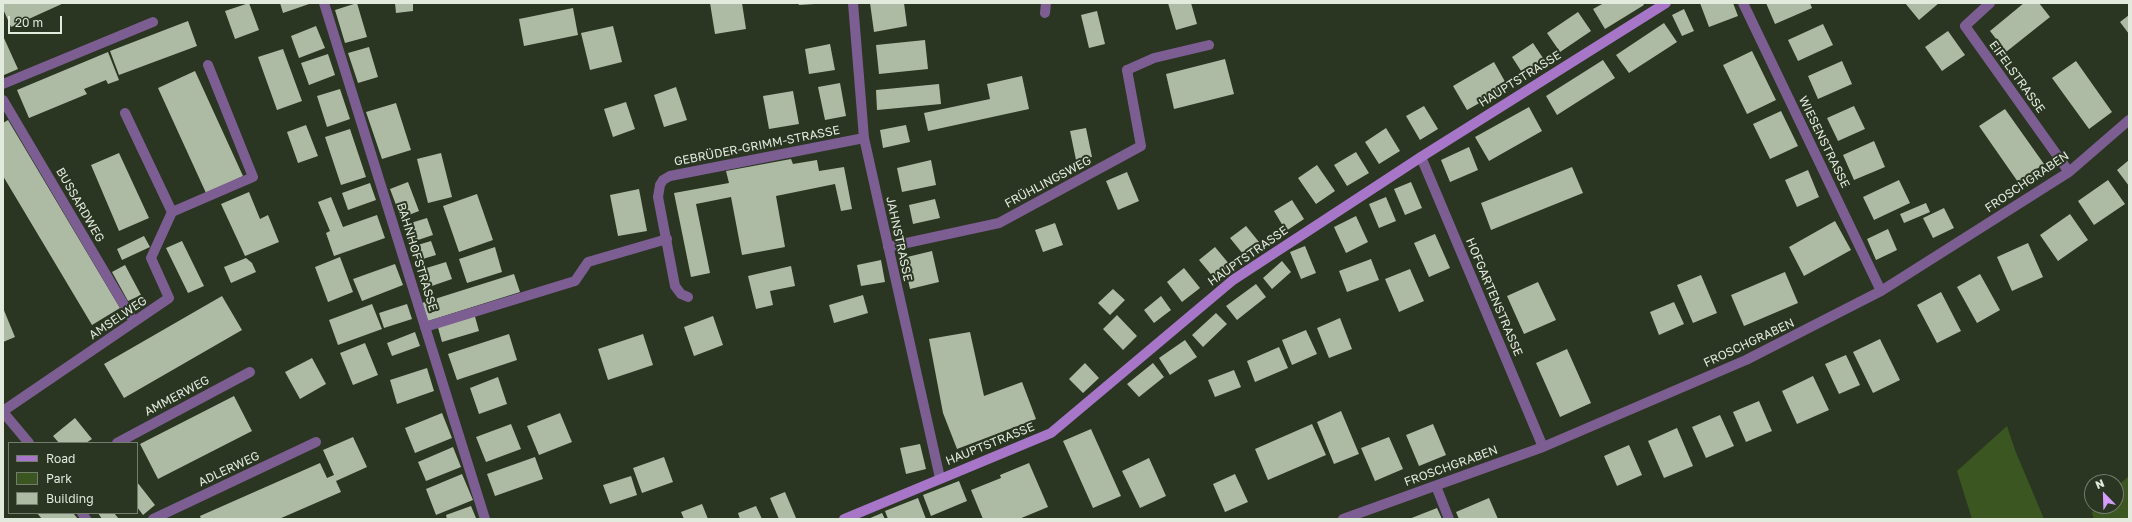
<!DOCTYPE html>
<meta charset="utf-8">
<style>
body{margin:0}
#map{position:relative;width:2132px;height:522px;overflow:hidden;background:#2a3522;font-family:"Golos Text",sans-serif}
canvas{display:block}
.frame{position:absolute;inset:0;border:4px solid #e2e9dd;pointer-events:none}
.legend{position:absolute;left:8px;top:442px;width:130px;height:72px;box-sizing:border-box;background:#2a3522;border:1px solid #747d6d;margin:0;padding:5px 7px;list-style:none;font-size:12px;color:#e2e9dd}
.legend li{display:flex;align-items:center;gap:8px;height:20px}
.legend b{width:20px;border:1px solid #747d6d}
.north{position:absolute;left:2084px;top:474px;width:40px;height:40px;box-sizing:border-box;background:#2a3522;border:1px solid #747d6d;border-radius:50%;rotate:337deg;font-size:11px;font-weight:700;line-height:16px;text-align:center;color:#e2e9dd}
.north::after{content:'';display:block;margin:auto;width:14px;height:18px;background:#d49cfb;clip-path:polygon(50% 0,100% 100%,50% 72%,0 100%)}
.scale{position:absolute;left:8px;top:16px;width:54px;height:18px;box-sizing:border-box;border:2px solid #e2e9dd;border-top:0;padding-left:5px;font-size:12px;line-height:14px;white-space:nowrap;color:#e2e9dd;-webkit-text-stroke:3px #2a3522;paint-order:stroke}
</style>
<div id="map">
<canvas width="2132" height="522"></canvas>
<div class="frame"></div>
<ul class="legend">
<li><b style="height:5px;background:#a776c8"></b>Road</li>
<li><b style="height:11px;background:#3b5620"></b>Park</li>
<li><b style="height:11px;background:#aebba4"></b>Building</li>
</ul>
<div class="north">N</div>
<div class="scale">20 m</div>
</div>
<script>
const c = document.querySelector('canvas').getContext('2d');
c.lineJoin = 'round';
function fillPath(path, color) { c.fillStyle = color; c.fill(path, 'evenodd'); }
const poly = rows => new Path2D(rows.map(r => 'M' + r).join(''));
function strokePath(path, color, width, dash) { c.strokeStyle = color; c.lineWidth = width; c.lineCap = dash ? 'butt' : 'round'; c.setLineDash(dash || []); c.stroke(path); }
function drawText(font, color, halo, rows, align = 'center') {
  c.font = font + ' "Golos Text",sans-serif'; c.lineWidth = 4; c.setLineDash([]); c.textBaseline = 'middle'; c.strokeStyle = halo; c.fillStyle = color; for (const [text, x, y, turn = 0] of rows) {
    c.save(); c.translate(x, y); c.rotate((+turn || 0) * Math.PI / 180); c.textAlign = isNaN(turn) ? turn : align; if (halo) c.strokeText(text, 0, 0); c.fillText(text, 0, 0); c.restore();
  }
}
fillPath(poly([
 [2007,426,2015,450,2044,519,1972,519,1957,471],
 [2129,476,2129,519,2094,519,2092,513,2096,506,2116,506,2116,487]
]), '#3b5620');
fillPath(poly([
 [3,3,64,3,11,27,3,9],
 [249,3,259,30,235,39,225,11],
 [280,3,312,3,283,13],
 [357,3,367,37,345,43,335,10],
 [395,3,416,3,416,4,413,4,413,11,396,13],
 [710,3,742,3,746,29,715,34],
 [798,3,814,3,815,4,799,5],
 [870,3,904,3,907,26,874,32],
 [1168,3,1191,3,1197,24,1176,30],
 [1604,3,1643,3,1644,5,1605,29,1593,9],
 [1700,3,1733,3,1738,16,1709,27],
 [1766,3,1810,3,1812,8,1775,24],
 [1905,3,1939,3,1919,20],
 [2024,3,2039,3,2050,17,2006,52,1990,31],
 [573,8,578,35,524,46,519,19],
 [1684,9,1694,31,1682,36,1672,15],
 [1097,11,1105,44,1089,48,1081,15],
 [1578,12,1591,31,1560,52,1547,33],
 [2129,15,2129,34,2120,22],
 [188,21,197,46,119,75,110,51],
 [1664,23,1677,42,1629,73,1616,55],
 [1823,24,1833,45,1798,61,1788,40],
 [316,26,325,48,299,58,291,36],
 [613,26,622,62,590,70,581,33],
 [1948,31,1965,55,1942,71,1925,47],
 [3,36,18,69,4,75,3,74],
 [925,40,928,69,879,74,876,45],
 [1533,43,1545,61,1523,74,1512,57],
 [830,44,835,70,809,74,805,49],
 [369,47,378,77,358,83,348,53],
 [283,49,302,101,277,110,258,57],
 [1752,51,1776,100,1747,114,1723,65],
 [108,52,119,80,108,84,106,80,84,89,87,94,29,118,17,90],
 [328,54,335,75,309,85,301,63],
 [1225,59,1234,94,1174,109,1166,74],
 [1603,60,1615,78,1557,115,1546,96],
 [1842,61,1852,84,1818,99,1808,76],
 [2076,61,2112,112,2089,129,2052,78],
 [1494,62,1508,87,1467,110,1453,86],
 [195,71,243,176,206,193,158,88],
 [1022,76,1029,109,928,131,924,113,990,99,987,84],
 [840,83,846,116,825,120,818,87],
 [939,84,941,104,877,110,876,90],
 [676,87,687,120,664,127,654,95],
 [340,89,350,119,327,127,317,96],
 [793,91,799,124,769,129,763,96],
 [626,102,635,129,613,137,604,109],
 [396,103,411,150,382,159,366,112],
 [1424,106,1438,129,1420,140,1406,116],
 [1854,106,1865,129,1838,141,1827,118],
 [1529,107,1542,131,1489,161,1475,137],
 [2005,109,2044,164,2018,182,1979,126],
 [1781,111,1798,146,1770,159,1753,124],
 [8,120,120,308,92,325,3,176,3,123],
 [306,125,318,156,298,163,287,132],
 [906,125,910,142,883,148,880,130],
 [1086,128,1092,157,1076,160,1070,131],
 [1386,128,1400,151,1379,164,1365,142],
 [350,129,366,177,341,185,325,137],
 [1874,141,1885,167,1854,180,1843,155],
 [1469,147,1478,170,1450,182,1441,160],
 [1356,152,1369,173,1347,186,1334,165],
 [119,153,149,218,119,231,91,165],
 [441,153,452,197,428,203,417,159],
 [791,159,793,164,817,160,819,171,844,167,852,209,841,211,835,184,776,196,785,247,742,255,731,197,696,204,710,273,691,277,674,193,729,183,726,171],
 [931,160,936,185,902,192,897,168],
 [2129,160,2129,186,2117,170],
 [1317,165,1335,191,1316,204,1298,178],
 [1572,167,1583,193,1491,230,1481,203],
 [1808,170,1819,197,1797,207,1785,180],
 [1127,172,1139,201,1118,210,1106,181],
 [1899,180,1910,203,1874,220,1863,197],
 [2108,180,2125,204,2094,225,2078,201],
 [408,182,419,211,401,218,390,189],
 [1411,182,1422,208,1405,215,1394,189],
 [370,183,376,200,348,210,342,193],
 [639,189,647,231,618,236,610,195],
 [249,192,260,219,268,215,279,242,245,256,221,204],
 [477,194,493,240,459,252,443,206],
 [331,197,343,227,377,215,385,238,334,256,326,233,330,231,318,202],
 [1386,197,1396,221,1379,228,1369,204],
 [935,199,940,218,913,224,909,205],
 [1292,200,1304,219,1286,231,1274,211],
 [1926,203,1930,212,1904,223,1900,214],
 [1944,208,1954,228,1933,238,1923,218],
 [2070,214,2088,240,2058,261,2040,235],
 [1356,216,1368,242,1346,253,1334,227],
 [427,218,433,235,409,243,404,225],
 [1835,221,1851,250,1804,276,1789,247],
 [1055,223,1063,245,1043,252,1035,230],
 [1246,226,1259,242,1243,254,1230,238],
 [1888,229,1897,250,1876,260,1867,239],
 [1435,234,1450,268,1429,277,1414,243],
 [144,236,150,247,122,260,117,249],
 [182,241,204,286,188,293,166,248],
 [431,241,436,255,416,261,411,247],
 [2028,243,2043,277,2012,291,1997,257],
 [1305,246,1316,273,1301,279,1290,252],
 [495,247,502,272,467,283,459,259],
 [1215,247,1230,265,1214,278,1199,260],
 [932,251,939,282,910,289,903,258],
 [340,257,353,292,328,302,315,267],
 [246,258,252,263,256,272,231,283,224,267],
 [1371,259,1379,280,1347,292,1339,271],
 [881,260,885,282,861,286,857,265],
 [1282,261,1291,272,1272,289,1263,278],
 [446,262,452,279,426,288,420,270],
 [395,264,403,285,362,301,353,279],
 [125,265,141,295,128,301,112,272],
 [791,266,795,286,770,291,773,305,756,309,748,276],
 [1184,268,1200,288,1182,302,1167,282],
 [1410,269,1424,301,1399,312,1385,279],
 [1785,272,1798,303,1744,326,1731,295],
 [514,274,520,292,428,321,422,303],
 [1980,274,2000,310,1977,323,1957,287],
 [1701,275,1717,313,1693,323,1677,285],
 [1538,282,1556,320,1524,334,1507,296],
 [1256,284,1266,297,1237,320,1226,306],
 [1113,289,1125,300,1110,315,1098,303],
 [1941,292,1961,331,1937,343,1917,305],
 [863,295,868,313,834,323,829,305],
 [222,296,242,330,124,398,104,364],
 [1161,296,1171,310,1154,323,1144,310],
 [1674,302,1684,324,1659,335,1650,312],
 [372,304,382,329,338,345,329,320],
 [407,304,412,319,384,328,379,313],
 [3,308,15,337,3,342],
 [474,313,479,331,442,342,437,324],
 [1216,313,1227,324,1203,347,1192,335],
 [1117,315,1137,336,1123,350,1103,329],
 [713,316,723,345,694,356,684,327],
 [1340,318,1352,349,1329,358,1317,328],
 [1306,330,1317,354,1292,365,1282,340],
 [415,332,420,346,392,356,387,343],
 [970,332,984,396,1022,382,1036,419,957,449,943,413,929,339],
 [509,334,517,360,457,380,448,354],
 [643,334,653,365,608,380,598,349],
 [1880,339,1900,380,1873,393,1853,352],
 [1185,340,1197,357,1170,375,1159,358],
 [365,343,378,375,353,385,340,353],
 [1279,347,1288,368,1255,382,1247,361],
 [1567,349,1591,403,1560,417,1536,363],
 [1846,355,1860,385,1839,394,1825,364],
 [312,358,326,384,300,399,285,372],
 [1085,363,1099,378,1083,393,1069,379],
 [1153,363,1164,377,1139,397,1127,384],
 [427,368,434,391,397,404,390,380],
 [1234,370,1241,387,1215,397,1208,380],
 [1813,376,1829,410,1797,424,1782,391],
 [498,377,507,404,479,414,470,388],
 [234,396,252,431,158,479,140,444],
 [1759,401,1772,431,1746,442,1733,412],
 [1341,411,1359,454,1334,464,1317,422],
 [442,413,452,438,415,453,405,428],
 [560,413,572,442,539,455,527,426],
 [1720,415,1734,446,1706,458,1692,427],
 [75,418,92,439,86,443,59,443,53,436],
 [511,424,521,449,486,462,476,437],
 [1312,424,1326,455,1268,480,1255,449],
 [1433,424,1446,455,1419,466,1406,435],
 [1677,428,1693,466,1664,478,1648,441],
 [1091,429,1121,496,1093,508,1063,441],
 [353,437,367,467,336,481,341,492,279,519,201,519,200,516,320,463,327,478,334,475,323,450],
 [1389,437,1403,469,1375,481,1361,448],
 [920,444,926,469,906,474,900,448],
 [1629,445,1642,475,1617,486,1604,456],
 [453,447,461,467,426,481,418,462],
 [535,457,543,479,495,496,487,474],
 [664,457,673,482,642,493,633,468],
 [1149,458,1166,496,1140,508,1122,471],
 [1029,463,1048,507,1019,519,983,519,971,490,1001,478,1000,475],
 [462,474,473,500,436,515,426,489],
 [1235,474,1248,502,1225,512,1213,484],
 [631,476,637,495,610,504,603,485],
 [959,481,967,501,931,516,923,495],
 [137,482,155,505,143,515,137,507],
 [785,492,796,518,793,519,779,519,770,498],
 [918,498,926,519,888,519,885,511],
 [1489,498,1498,519,1459,519,1456,512],
 [702,504,708,519,684,519,681,512],
 [471,506,476,518,447,519,446,515],
 [756,506,762,519,740,519,738,513],
 [1437,508,1442,519,1409,519],
 [37,513,73,513,78,519,42,519],
 [98,513,114,513,119,519,102,519],
 [882,513,885,519,868,519]
]), '#aebba4');
strokePath(poly([
 [1045,13,1046,3],
 [1127,70,1154,58,1209,45],
 [3,84,153,22],
 [425,327,575,281,588,262,667,239]
]), '#7d5e92', 10);
strokePath(poly([
 [324,3,485,519],
 [853,3,864,138,940,478],
 [1743,3,1881,291],
 [1990,3,1965,26,2069,172],
 [3,100,134,322],
 [125,113,172,212],
 [1421,157,1543,447],
 [172,212,253,177,208,65],
 [888,247,999,223,1141,146,1127,70],
 [688,297,681,294,675,286,658,197,660,185,663,180,670,176,864,138],
 [3,411,169,298,151,258,172,212],
 [3,412,29,443],
 [117,443,250,372],
 [1436,486,1449,519],
 [82,513,86,519],
 [153,519,316,442],
 [1343,519,1543,447,1746,360,1881,291,2069,172,2129,120]
]), '#7d5e92', 10);
strokePath(poly([
 [844,519,1051,433,1233,280,1421,157,1666,3]
]), '#a776c8', 10);
drawText('12px', '#e2e9dd', '#2a3522', [
 ["EIFELSTRASSE",2017,77,54],
 ["HAUPTSTRASSE",1520,79,-32],
 ["WIESENSTRASSE",1824,142,64],
 ["GEBRÜDER-GRIMM-STRASSE",757,146,-11],
 ["FRÜHLINGSWEG",1048,182,-28],
 ["FROSCHGRABEN",2027,182,-34],
 ["BUSSARDWEG",80,205,60],
 ["JAHNSTRASSE",899,239,78],
 ["HAUPTSTRASSE",1248,256,-35],
 ["BAHNHOFSTRASSE",417,257,73],
 ["HOFGARTENSTRASSE",1494,297,67],
 ["AMSELWEG",118,318,-34],
 ["FROSCHGRABEN",1749,343,-25],
 ["AMMERWEG",177,396,-28],
 ["HAUPTSTRASSE",990,444,-22],
 ["FROSCHGRABEN",1451,466,-20],
 ["ADLERWEG",229,469,-25]
]);
</script>
